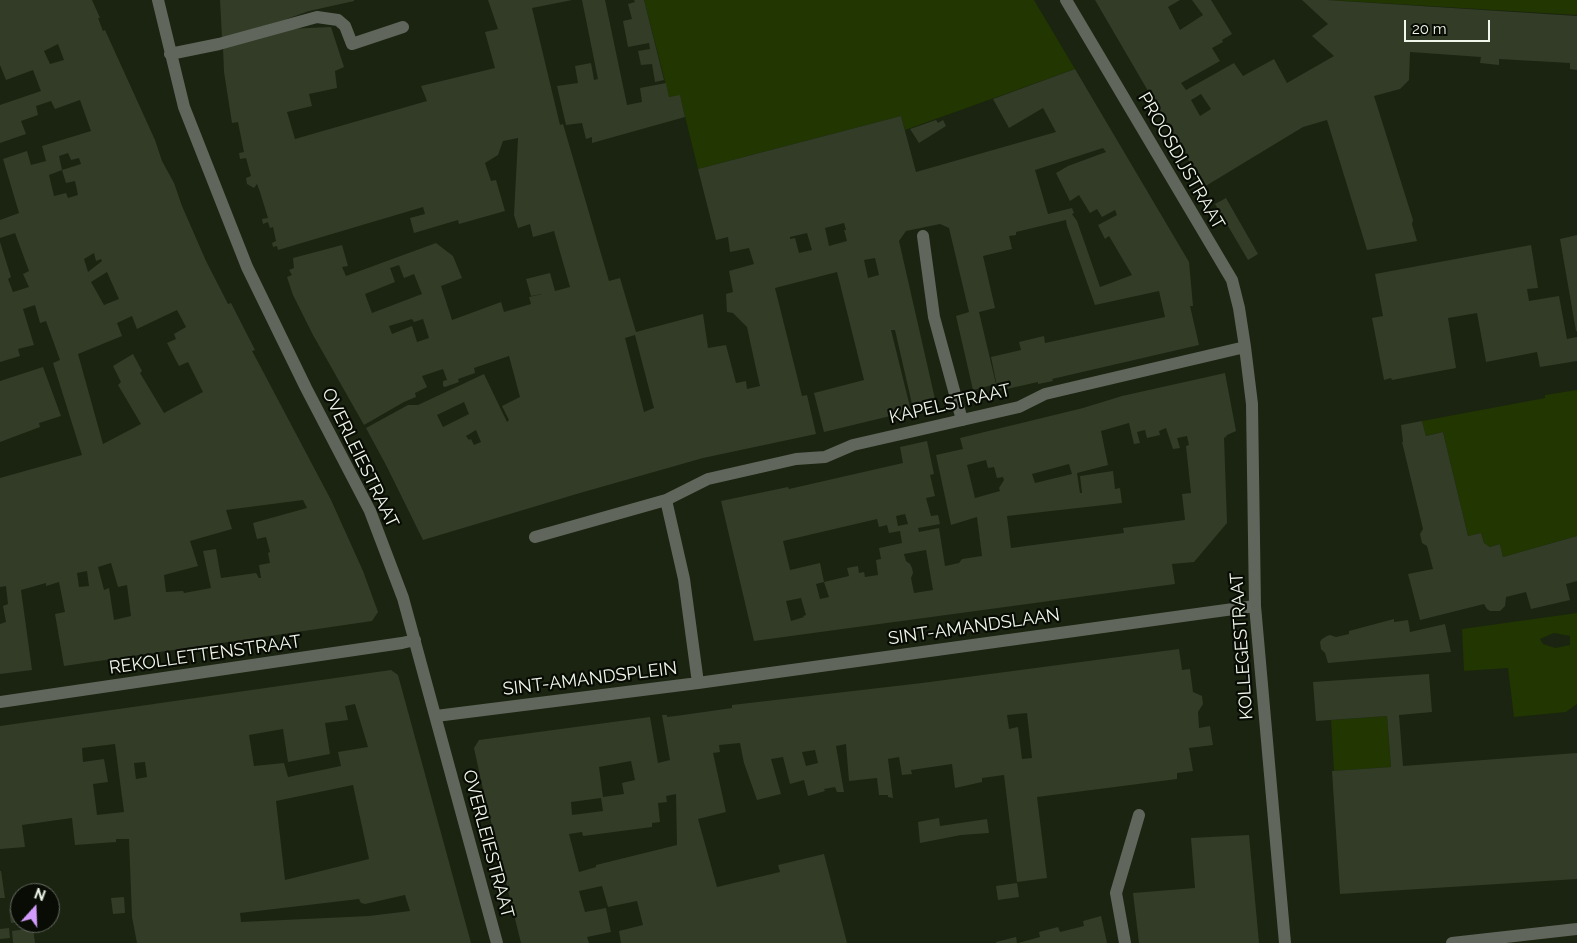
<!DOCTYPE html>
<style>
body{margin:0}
#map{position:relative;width:1577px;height:943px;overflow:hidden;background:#1b2410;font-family:Raleway,sans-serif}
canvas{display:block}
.north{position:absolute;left:10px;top:883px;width:50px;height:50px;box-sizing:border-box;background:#080c05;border:1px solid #656a61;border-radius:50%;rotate:20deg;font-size:14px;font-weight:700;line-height:20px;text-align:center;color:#f0f7ea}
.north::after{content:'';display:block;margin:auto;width:18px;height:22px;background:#d39cfc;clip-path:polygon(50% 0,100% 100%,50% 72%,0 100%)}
.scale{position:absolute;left:1404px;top:20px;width:86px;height:22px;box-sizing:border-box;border:2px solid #f0f7ea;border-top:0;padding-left:6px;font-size:15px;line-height:18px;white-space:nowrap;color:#f0f7ea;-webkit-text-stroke:4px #080c05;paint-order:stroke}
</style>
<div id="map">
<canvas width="1577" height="943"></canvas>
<div class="north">N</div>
<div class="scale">20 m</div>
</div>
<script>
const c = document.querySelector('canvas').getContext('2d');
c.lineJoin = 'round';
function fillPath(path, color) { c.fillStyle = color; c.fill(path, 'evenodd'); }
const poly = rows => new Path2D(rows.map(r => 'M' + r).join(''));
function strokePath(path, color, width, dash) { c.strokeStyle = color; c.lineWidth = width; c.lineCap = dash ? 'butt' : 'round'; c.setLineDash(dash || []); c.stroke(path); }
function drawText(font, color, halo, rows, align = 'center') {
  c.font = font + ' Raleway,sans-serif'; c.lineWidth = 4.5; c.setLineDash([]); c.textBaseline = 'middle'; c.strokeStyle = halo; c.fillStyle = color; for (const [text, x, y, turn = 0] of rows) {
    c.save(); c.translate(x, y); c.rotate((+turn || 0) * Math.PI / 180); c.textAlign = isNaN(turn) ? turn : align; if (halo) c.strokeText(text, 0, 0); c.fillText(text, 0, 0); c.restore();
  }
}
fillPath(poly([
 [644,0,1034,0,1075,69,905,130,901,116,698,169,680,96,669,97],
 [1329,0,1577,0,1577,15],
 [1577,390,1577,536,1503,557,1500,544,1490,547,1484,543,1481,533,1468,536,1443,432,1426,436,1422,421,1545,398,1545,395],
 [1577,613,1577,704,1566,712,1514,717,1508,668,1464,671,1462,629],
 [1554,633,1570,636,1570,645,1555,648,1543,644,1540,639],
 [1387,716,1391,767,1334,771,1331,720]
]), '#213600');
fillPath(poly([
 [0,0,92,0,100,18,98,18,103,31,105,30,155,140,162,161,174,183,182,206,206,261,228,304,231,303,255,350,252,351,258,362,331,500,363,571,378,612,372,621,64,666,55,614,65,612,59,582,46,586,46,583,21,590,32,670,0,674,0,624,6,622,3,606,8,604,6,586,0,587,0,478,82,455,53,363,60,360,46,321,40,323,35,305,23,309,34,345,18,349,20,356,0,362,0,242,11,277,8,279,13,292,29,287,23,274,29,271,15,233,0,238,0,220,19,213,3,159,27,151,31,165,46,161,42,146,91,131,80,100,55,109,51,101,36,106,38,115,21,121,26,134,0,143,0,105,41,91,33,70,6,80,0,65],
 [58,44,64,60,50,64,44,51],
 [68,153,71,160,79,158,81,164,62,170,66,183,75,181,78,195,68,198,66,193,54,196,49,175,62,170,59,156],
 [94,253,96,261,101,259,102,261,88,272,84,259],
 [107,272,119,299,104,305,91,282],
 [177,310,186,327,174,334,176,339,167,343,179,366,188,362,203,392,164,413,140,373,142,371,133,354,113,366,121,382,118,385,141,424,103,444,78,354,122,336,117,323,132,316,137,329],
 [303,500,307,508,253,523,257,539,266,537,270,552,268,553,270,563,259,565,261,578,259,578,256,573,221,578,216,549,203,551,211,588,184,593,183,591,166,592,164,575,198,566,190,541,232,529,226,510],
 [111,563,118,587,127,585,131,616,114,620,109,588,104,590,98,567],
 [87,571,89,586,79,587,77,573],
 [220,0,354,0,354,1,309,11,284,20,222,38],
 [488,0,572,0,532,8,560,125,563,124,609,281,620,278,636,332,703,314,708,348,726,345,736,383,746,381,747,389,760,386,755,364,747,327,733,313,727,312,726,294,733,292,729,271,754,264,749,248,730,252,728,237,716,240,698,169,901,116,916,172,1056,132,1043,108,1009,128,993,99,1075,69,1189,262,1193,306,1190,306,1199,345,1052,379,1053,381,1038,384,1038,382,998,391,991,357,1021,350,1019,342,1044,336,1045,343,1165,317,1159,291,1095,305,1067,226,1066,220,1016,232,1016,235,1009,236,1012,249,983,256,995,308,979,312,996,384,973,390,956,316,969,312,949,228,940,224,906,231,899,241,935,399,912,404,895,330,891,330,911,411,824,432,814,393,864,380,837,272,775,288,802,396,807,395,816,434,703,458,580,493,423,540,387,467,366,428,408,405,418,405,484,374,507,422,509,420,502,406,520,397,509,356,474,368,475,373,458,379,459,382,445,387,443,386,443,381,447,380,443,369,422,376,427,387,415,393,416,397,404,402,364,425,313,335,293,295,287,277,292,275,289,270,294,268,293,258,342,245,348,266,342,267,346,276,436,243,453,256,462,278,441,286,452,320,501,302,504,312,531,304,529,297,542,294,531,296,526,279,550,273,555,291,570,287,554,231,533,237,530,224,518,228,514,215,518,138,503,141,498,155,485,163,491,181,496,180,505,211,459,224,458,220,414,233,410,218,425,214,423,207,278,250,277,246,273,247,272,243,276,241,273,227,270,228,268,222,263,224,262,219,268,218,260,192,257,184,254,188,247,184,246,178,251,176,246,158,240,159,239,153,244,152,238,122,232,123,224,72,223,47,285,29,331,27,344,67,335,71,337,88,309,94,312,106,287,112,295,139,427,101,421,86,495,68,485,32,498,29],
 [1103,148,1106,152,1068,166,1056,173,1070,201,1079,195,1090,213,1097,209,1102,217,1115,210,1117,215,1098,225,1105,239,1109,236,1132,275,1100,287,1077,221,1072,214,1074,213,1072,208,1048,214,1035,170],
 [844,223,846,230,844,230,847,241,829,246,825,228],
 [807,233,812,250,799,253,795,238,790,239,790,237],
 [875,258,879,275,868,278,864,260],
 [399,265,404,278,414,274,422,294,372,313,365,294,395,282,390,268],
 [412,319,414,322,423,319,429,338,417,342,412,326,392,334,389,326],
 [635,335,654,408,644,412,625,338],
 [464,402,469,414,443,427,437,415],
 [476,430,481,442,474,445,471,439,469,440,466,436],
 [582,0,605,0,627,105,642,102,640,88,666,83,669,97,680,95,685,117,592,143,592,137,586,139,582,123,566,125,557,86,578,83,575,66,591,63,594,80,598,79],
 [634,0,644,0,664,80,655,82,652,64,641,65,638,51,650,49,649,43,628,47,623,21,632,19,628,4,635,2],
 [1095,0,1180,0,1168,7,1180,30,1203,15,1192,0,1211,0,1232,34,1222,40,1223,42,1212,48,1220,61,1181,83,1186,90,1234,63,1243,76,1274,59,1287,83,1334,56,1312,36,1328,24,1302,0,1327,0,1577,16,1577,70,1570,69,1570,63,1499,59,1499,65,1480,63,1481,57,1410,52,1409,80,1400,89,1374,96,1413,220,1412,224,1417,241,1367,250,1327,120,1303,127,1204,187],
 [1201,94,1211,109,1200,116,1191,100],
 [936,120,938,123,943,120,946,126,919,143,910,129],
 [1226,198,1258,254,1248,260,1215,204],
 [1577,235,1577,331,1576,331,1560,239],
 [1531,245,1538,288,1527,289,1529,301,1559,296,1567,339,1577,337,1577,361,1540,367,1537,352,1486,362,1477,313,1448,318,1456,368,1392,380,1391,378,1384,380,1372,318,1383,316,1375,274],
 [43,367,61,416,39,423,40,427,0,442,0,381],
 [1225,373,1236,431,1227,435,1225,438,1224,437,1227,523,1194,562,1172,564,1175,584,754,641,721,501,788,487,789,489,903,463,900,447,927,441,934,474,930,475,935,496,926,498,931,516,938,515,940,524,918,528,919,532,939,528,945,566,959,563,962,559,982,556,977,517,951,525,936,455,963,449,960,438,1083,408,1122,396],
 [1129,423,1134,444,1140,443,1137,432,1145,430,1147,438,1160,435,1159,431,1166,428,1173,449,1180,448,1177,438,1187,436,1189,445,1186,446,1191,493,1182,494,1185,520,1123,528,1124,533,1011,548,1007,516,1122,503,1120,488,1115,489,1113,471,1080,476,1082,493,1080,493,1077,473,1108,465,1101,431],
 [986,460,988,468,994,467,997,478,1003,477,1004,480,999,488,1000,491,975,498,967,465],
 [1069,464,1072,474,1035,483,1032,474],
 [905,514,908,524,898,526,896,516],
 [877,519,879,527,887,525,889,533,900,531,902,543,879,548,881,559,876,560,878,575,865,577,864,572,859,573,858,566,847,568,849,576,824,582,829,597,820,599,816,584,824,582,820,563,790,570,783,541],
 [926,550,933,590,914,593,911,578,913,573,912,568,910,564,906,561,904,554],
 [801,598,806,615,803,616,804,617,791,621,786,601],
 [1422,421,1426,436,1443,432,1468,536,1481,533,1484,543,1490,547,1500,544,1503,557,1577,536,1577,581,1566,584,1570,600,1531,609,1526,592,1506,597,1505,606,1500,611,1490,611,1487,609,1484,604,1420,620,1408,574,1433,569,1427,546,1422,543,1420,534,1423,529,1402,442,1403,442,1401,425],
 [1394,619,1394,622,1408,620,1410,632,1445,624,1451,652,1328,663,1325,653,1321,649,1320,642,1322,639,1327,636,1330,635,1336,637,1349,634,1349,631],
 [1179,649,1182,670,1190,669,1193,692,1202,696,1203,704,1198,712,1199,728,1210,726,1213,745,1189,748,1193,771,1177,773,1177,779,1037,797,1047,878,1017,882,1004,775,982,778,982,782,955,788,952,764,911,770,912,774,902,775,899,757,888,759,893,798,888,797,888,795,879,795,877,778,849,781,846,744,836,746,844,792,837,792,835,787,824,789,825,791,808,796,804,780,790,784,783,757,771,759,781,794,757,800,744,763,740,743,719,745,720,752,713,753,726,812,698,819,717,887,780,872,778,865,824,854,847,943,621,943,619,931,643,925,637,901,608,907,602,886,579,891,585,912,606,908,611,932,587,937,589,943,521,943,482,785,474,748,479,740,650,717,658,763,670,760,662,715,667,715,667,717,683,715,732,708,732,705,922,683],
 [1027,713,1032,758,1022,759,1018,727,1009,729,1007,715],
 [815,750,818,763,806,766,802,752],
 [631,761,635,780,622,783,624,794,603,797,599,767],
 [676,794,677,845,596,865,596,867,579,872,569,834,582,832,583,836,652,827,652,823,660,822,658,803,667,802,666,796],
 [601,798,603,811,572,815,571,802],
 [391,670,398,675,471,943,137,943,132,917,129,839,116,839,116,842,75,845,72,818,22,825,25,847,0,849,0,726],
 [355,704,368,747,338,752,341,766,288,777,284,763,254,766,249,735,283,729,288,762,330,754,325,723,348,720,345,706],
 [115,744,124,812,97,815,93,784,108,782,104,759,83,762,82,748],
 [145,762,147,777,136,779,134,763],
 [353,785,369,859,285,880,276,801],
 [405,895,410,911,369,916,241,922,240,913,359,899,361,903,365,904],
 [1429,674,1432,712,1399,715,1403,766,1577,753,1577,879,1340,894,1332,771,1391,767,1387,716,1316,721,1313,682],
 [939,818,940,826,987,819,989,833,961,835,920,843,918,822],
 [1249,835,1259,943,1139,943,1133,893,1195,888,1191,838],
 [0,871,1,871,5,898,0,898],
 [1017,883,1019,897,998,900,996,886],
 [124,897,125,913,113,914,111,898],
 [20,908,20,922,11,923,9,909],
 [1101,916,1107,943,1018,943,1040,937,1039,932,1058,927,1060,932,1084,926,1083,921],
 [9,928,10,938,0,939,0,929],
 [33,928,35,943,13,943,12,931],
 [1016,937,1017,943,996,943,996,942]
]), '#323c27');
strokePath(poly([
 [923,236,934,317,962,420],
 [1125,943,1116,893,1139,815]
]), '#61665c', 12);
strokePath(poly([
 [158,0,184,107,247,267,306,388,370,511,403,598,497,943],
 [1066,0,1232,280,1239,308,1245,347,1252,404,1255,606,1285,943],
 [170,54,219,44,317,17,338,20,345,26,352,44,403,27],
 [666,500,708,479,796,459,825,457,853,445,1019,407,1045,394,1245,347],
 [535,537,666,500,684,579,698,683],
 [0,702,402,643,415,640],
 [436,716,698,683,1255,606],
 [1452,943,1577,929]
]), '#61665c', 12);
drawText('18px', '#f0f7ea', '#080c05', [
 ["PROOSDIJSTRAAT",1181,161,60],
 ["KAPELSTRAAT",950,404,-13],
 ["OVERLEIESTRAAT",360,458,64],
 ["SINT-AMANDSLAAN",974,627,-8],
 ["KOLLEGESTRAAT",1242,646,-94],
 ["REKOLLETTENSTRAAT",205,655,-8],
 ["SINT-AMANDSPLEIN",590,679,-7],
 ["OVERLEIESTRAAT",488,844,75]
]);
</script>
